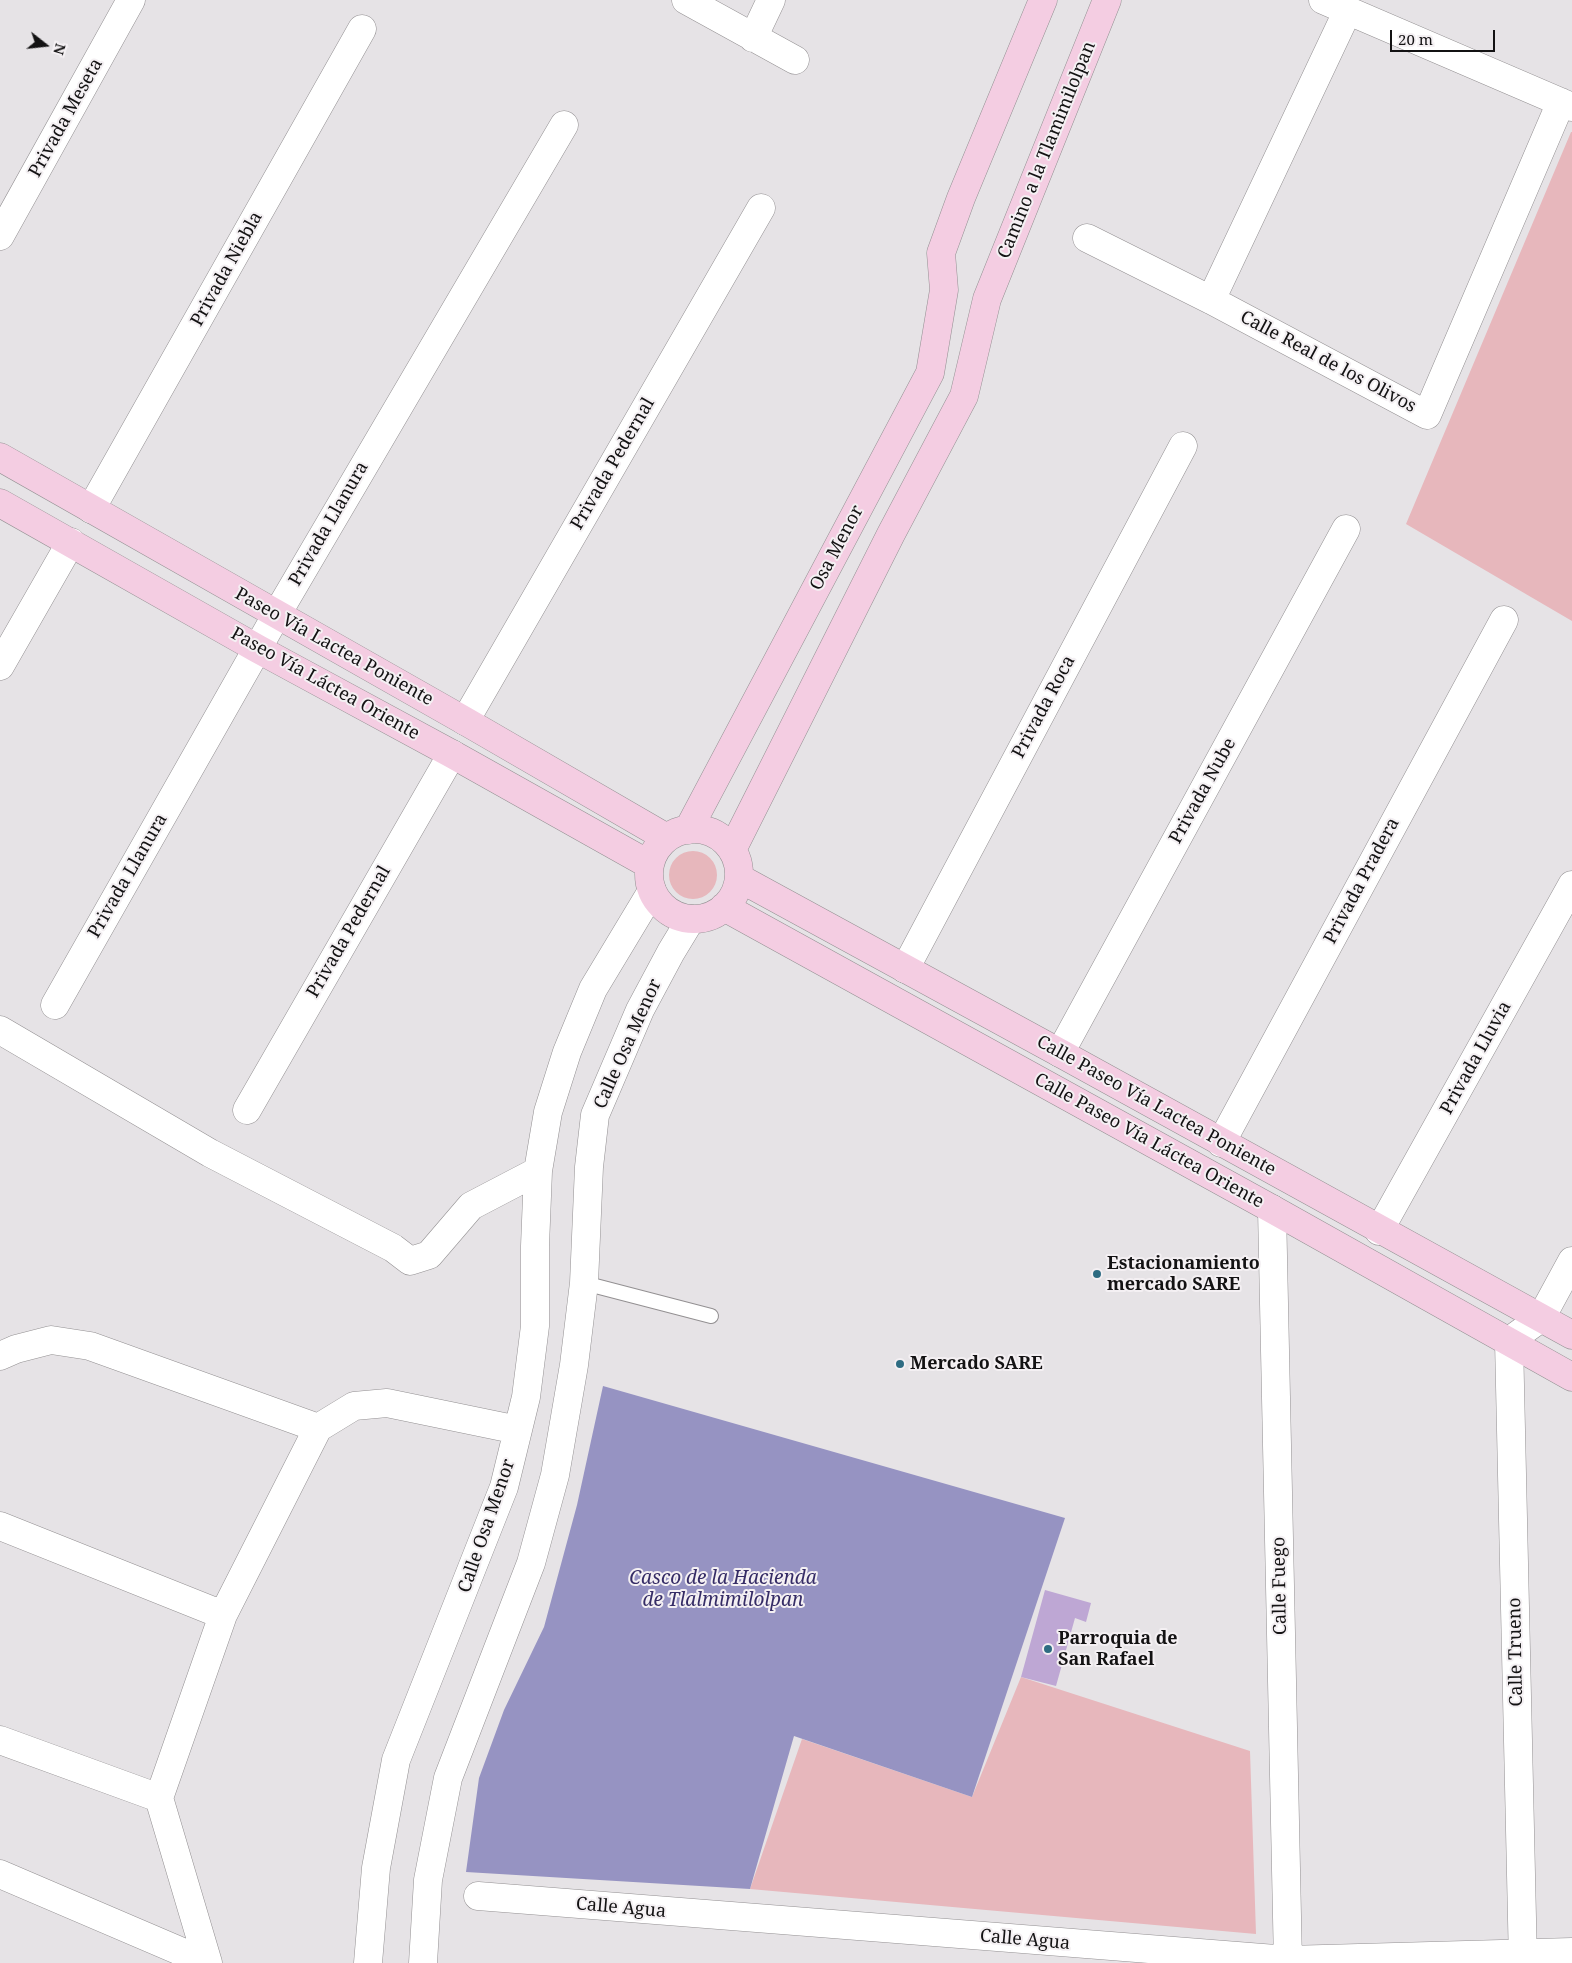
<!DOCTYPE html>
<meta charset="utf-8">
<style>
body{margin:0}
#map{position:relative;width:1572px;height:1963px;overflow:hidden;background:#e6e3e6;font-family:"Noto Serif",serif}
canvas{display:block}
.north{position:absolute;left:20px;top:20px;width:50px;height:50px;-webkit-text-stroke:4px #f4f0f3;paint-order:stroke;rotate:106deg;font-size:14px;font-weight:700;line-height:20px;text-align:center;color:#131213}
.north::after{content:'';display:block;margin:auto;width:18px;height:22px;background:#131213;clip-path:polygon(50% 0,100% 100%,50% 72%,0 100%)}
.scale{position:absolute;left:1390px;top:30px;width:105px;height:22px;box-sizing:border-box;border:2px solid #131213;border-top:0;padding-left:6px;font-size:15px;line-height:18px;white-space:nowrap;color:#131213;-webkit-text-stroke:4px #f4f0f3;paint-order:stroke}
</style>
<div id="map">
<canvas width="1572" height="1963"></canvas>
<div class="north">N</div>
<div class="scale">20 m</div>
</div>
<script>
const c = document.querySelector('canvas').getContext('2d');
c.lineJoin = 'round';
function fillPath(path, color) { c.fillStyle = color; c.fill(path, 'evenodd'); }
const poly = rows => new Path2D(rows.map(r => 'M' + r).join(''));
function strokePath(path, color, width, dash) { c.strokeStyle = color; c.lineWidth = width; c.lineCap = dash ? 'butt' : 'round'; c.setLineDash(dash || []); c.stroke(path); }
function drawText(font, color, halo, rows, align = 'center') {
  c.font = font + ' "Noto Serif",serif'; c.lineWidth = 4; c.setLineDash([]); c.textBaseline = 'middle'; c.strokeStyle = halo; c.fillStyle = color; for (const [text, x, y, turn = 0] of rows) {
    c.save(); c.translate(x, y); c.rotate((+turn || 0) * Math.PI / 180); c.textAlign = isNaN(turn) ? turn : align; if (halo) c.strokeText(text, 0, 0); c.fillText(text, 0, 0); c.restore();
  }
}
fillPath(poly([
 [1571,132,1572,132,1572,621,1406,524],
 '669 875a24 24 0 1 1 48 0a24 24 0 1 1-48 0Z',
 [1021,1677,1250,1751,1256,1934,750,1889,802,1739,972,1797]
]), '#e7b7bc');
fillPath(poly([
 [603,1386,1065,1518,972,1797,794,1736,750,1889,466,1872,479,1778,504,1710,544,1627,577,1505]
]), '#9693c2');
fillPath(poly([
 [1045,1590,1091,1603,1086,1622,1075,1618,1056,1686,1021,1677]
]), '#bea7d4');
const lane = poly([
 [584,1283,711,1316]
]);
const street = poly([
 [686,0,795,60],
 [1323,0,1572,107],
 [753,38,771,0],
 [0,236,131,0],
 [1087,238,1211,300,1427,415,1561,102],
 [1211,300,1348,10],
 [91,509,362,29],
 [0,666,71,542],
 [465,721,761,208],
 [905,969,1183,446],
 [55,1005,277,614,564,125],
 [0,1030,210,1153,393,1248,410,1261,429,1255,471,1206,538,1171],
 [1060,1053,1346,529],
 [247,1110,452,754],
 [1221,1143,1504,620],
 [1272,1209,1288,1963],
 [1379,1231,1572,885],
 [0,1356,16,1349,51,1340,90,1346,318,1428],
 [0,1526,223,1615],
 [0,1740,159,1798],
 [0,1874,208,1963],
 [478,1896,1288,1960,1572,1952],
 [208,1963,159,1798,223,1615,318,1428,354,1406,387,1403,518,1430],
 [368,1963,376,1868,396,1760,504,1487,526,1397,535,1326,535,1246,538,1171,548,1112,567,1052,593,989,652,891],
 [423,1963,428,1880,448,1778,531,1563,555,1475,574,1365,584,1283,589,1167,595,1115,640,1010,671,952,691,919],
 [1523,1963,1509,1341,1541,1318,1572,1261]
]);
const secondary = poly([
 [0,457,465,721,667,838],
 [0,503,258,649,452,754,650,865],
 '649 874a45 45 0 1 1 90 0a45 45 0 1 1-90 0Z',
 [688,830,930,373,944,290,941,253,961,198,1043,0],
 [732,850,891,534,964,396,987,299,1107,0],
 [739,878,1060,1053,1572,1335],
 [724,907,1272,1209,1572,1377]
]);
strokePath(lane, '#939092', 16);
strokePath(street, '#939092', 29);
strokePath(secondary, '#939092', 29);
strokePath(lane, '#fff', 14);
strokePath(street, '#fff', 28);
strokePath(secondary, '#f4cde2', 28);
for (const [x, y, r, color] of [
 [1097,1274,5,"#2e6c82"],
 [900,1364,5,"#2e6c82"],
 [1048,1649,5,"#2e6c82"]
]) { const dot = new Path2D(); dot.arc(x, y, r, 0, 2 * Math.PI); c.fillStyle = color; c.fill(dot); strokePath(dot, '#f4f0f3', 2); }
drawText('18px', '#131213', '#f4f0f3', [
 ["Privada Meseta",66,118,-61],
 ["Camino a la Tlamimilolpan",1047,150,-68],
 ["Privada Niebla",227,269,-61],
 ["Calle Real de los Olivos",1328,362,28],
 ["Privada Pedernal",613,464,-60],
 ["Privada Llanura",329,524,-60],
 ["Osa Menor",837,548,-62],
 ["Paseo Vía Lactea Poniente",334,647,29],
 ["Paseo Vía Láctea Oriente",325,684,29],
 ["Privada Roca",1044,707,-62],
 ["Privada Nube",1203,791,-61],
 ["Privada Llanura",128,876,-60],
 ["Privada Pradera",1362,881,-62],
 ["Privada Pedernal",349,932,-60],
 ["Calle Osa Menor",628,1044,-66],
 ["Privada Lluvia",1476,1058,-61],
 ["Calle Paseo Vía Lactea Poniente",1156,1106,29],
 ["Calle Paseo Vía Láctea Oriente",1149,1141,29],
 ["Calle Osa Menor",487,1526,-71],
 ["Calle Fuego",1280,1586,-91],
 ["Calle Trueno",1516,1652,-91],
 ["Calle Agua",621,1908,5],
 ["Calle Agua",1025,1940,5]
]);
drawText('bold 18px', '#131213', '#f4f0f3', [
 ["Estacionamiento",1107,1264],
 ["mercado SARE",1107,1285],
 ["Mercado SARE",910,1364],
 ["Parroquia de",1058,1639],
 ["San Rafael",1058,1660]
], 'left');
drawText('italic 19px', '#352c66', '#f4f0f3', [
 ["Casco de la Hacienda",723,1579],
 ["de Tlalmimilolpan",723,1601]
]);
</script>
